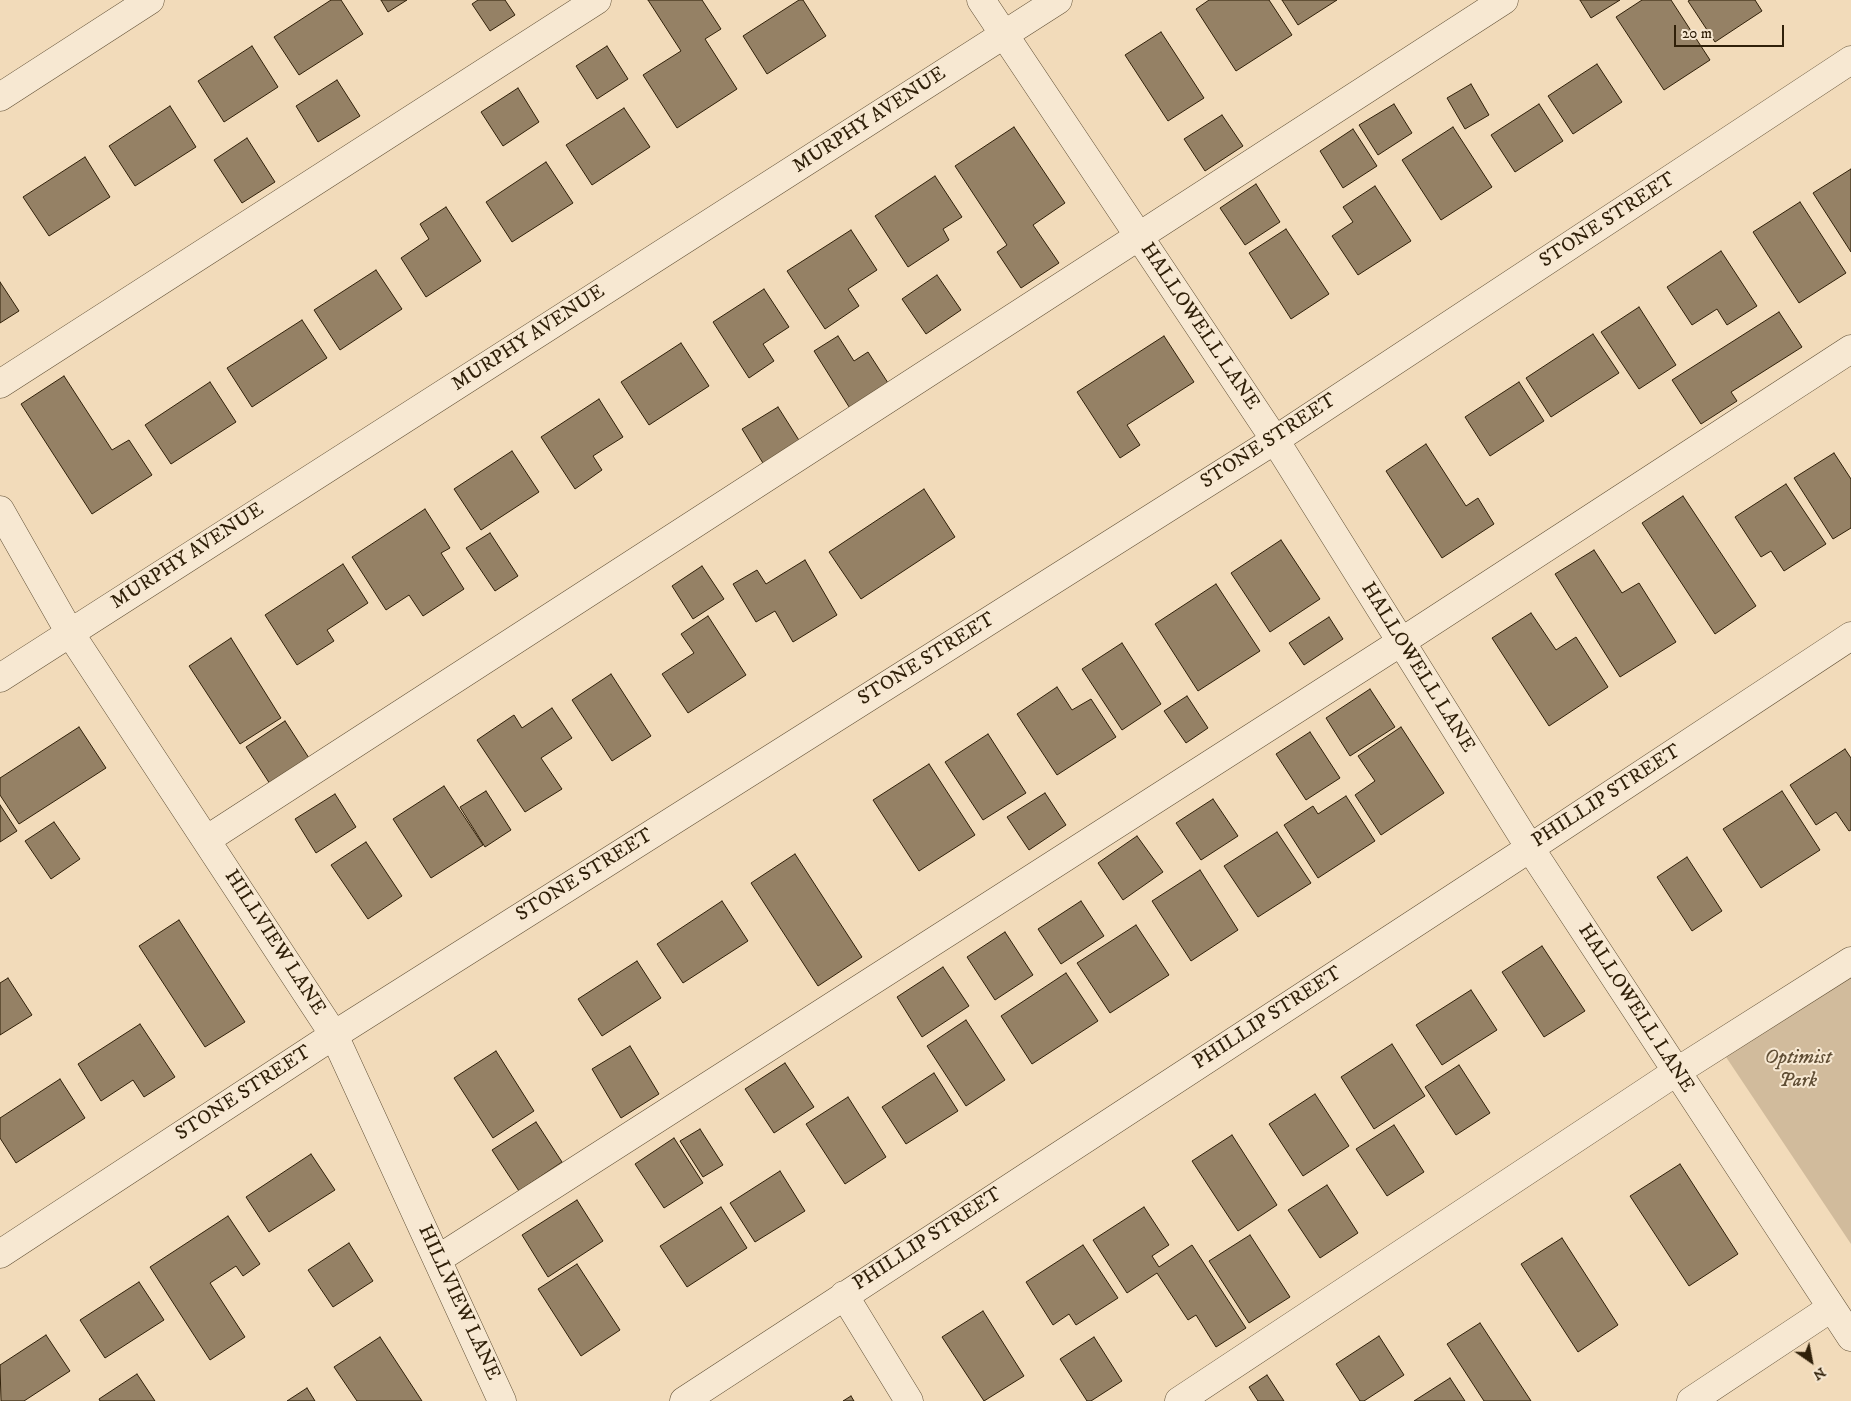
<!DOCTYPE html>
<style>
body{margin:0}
#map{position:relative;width:1851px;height:1401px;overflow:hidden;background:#f2dbba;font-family:"IM FELL DW Pica",serif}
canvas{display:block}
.north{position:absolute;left:1786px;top:1336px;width:50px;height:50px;-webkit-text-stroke:4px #f7e8d2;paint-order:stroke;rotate:147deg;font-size:14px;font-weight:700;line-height:20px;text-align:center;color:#302009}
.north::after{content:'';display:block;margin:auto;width:18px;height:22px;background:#302009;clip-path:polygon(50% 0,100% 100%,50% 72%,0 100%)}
.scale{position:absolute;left:1674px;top:25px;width:110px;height:22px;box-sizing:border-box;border:2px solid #302009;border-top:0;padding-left:6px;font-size:15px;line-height:18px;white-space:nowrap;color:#302009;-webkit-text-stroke:4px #f7e8d2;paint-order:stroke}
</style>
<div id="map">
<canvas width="1851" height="1401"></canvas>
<div class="north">N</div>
<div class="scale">20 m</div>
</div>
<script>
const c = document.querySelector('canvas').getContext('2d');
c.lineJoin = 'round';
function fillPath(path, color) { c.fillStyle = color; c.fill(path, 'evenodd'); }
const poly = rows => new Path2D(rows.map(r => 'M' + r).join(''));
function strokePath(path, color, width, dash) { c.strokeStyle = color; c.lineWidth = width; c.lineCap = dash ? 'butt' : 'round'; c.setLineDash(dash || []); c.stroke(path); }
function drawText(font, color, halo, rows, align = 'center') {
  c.font = font + ' "IM FELL DW Pica",serif'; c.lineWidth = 4; c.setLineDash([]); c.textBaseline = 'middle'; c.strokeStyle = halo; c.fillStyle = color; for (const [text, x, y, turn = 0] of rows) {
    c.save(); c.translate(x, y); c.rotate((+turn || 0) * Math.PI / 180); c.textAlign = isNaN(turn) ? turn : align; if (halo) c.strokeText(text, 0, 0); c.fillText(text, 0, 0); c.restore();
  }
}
fillPath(poly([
 [1851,976,1851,1244,1724,1054]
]), '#d1bb9c');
const building = poly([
 [331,0,341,0,363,34,299,75,274,37,331,0],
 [381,0,407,0,388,12,381,0],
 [478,0,505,0,515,15,490,31,472,4,478,0],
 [648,0,702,0,721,29,705,39,737,89,677,128,643,75,681,51,648,0],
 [799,0,803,0,826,36,767,74,743,36,799,0],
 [1209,0,1269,0,1292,35,1236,71,1196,9,1209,0],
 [1282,0,1337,0,1298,25,1282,0],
 [1580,0,1620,0,1591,18,1580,0],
 [1642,0,1671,0,1710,60,1664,90,1616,17,1642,0],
 [1690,0,1755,0,1762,11,1715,42,1688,1,1690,0],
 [1161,32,1204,98,1168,121,1125,55,1161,32],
 [252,46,278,87,224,122,198,81,252,46],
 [607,46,628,79,597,99,576,66,607,46],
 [1597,64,1622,102,1573,134,1548,96,1597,64],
 [337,80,360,116,318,142,296,106,337,80],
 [1471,84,1489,115,1465,129,1447,98,1471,84],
 [518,88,539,122,503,146,481,112,518,88],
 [1394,104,1412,133,1378,155,1359,125,1394,104],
 [1539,104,1563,141,1515,172,1491,135,1539,104],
 [170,106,196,147,135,186,109,146,170,106],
 [624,108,650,147,592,185,566,145,624,108],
 [1222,115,1243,146,1205,171,1184,139,1222,115],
 [1014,127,1065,203,1033,225,1059,263,1021,288,997,252,1007,245,955,166,1014,127],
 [1453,127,1492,187,1441,220,1402,160,1453,127],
 [1353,129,1377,166,1343,188,1320,151,1353,129],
 [247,138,275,182,242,203,214,160,247,138],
 [85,157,110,197,49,236,23,197,85,157],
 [546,162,573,203,512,242,486,202,546,162],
 [1851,169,1851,252,1813,193,1851,169],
 [935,176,962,217,943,229,949,240,908,267,875,216,935,176],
 [1256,184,1280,222,1245,245,1220,208,1256,184],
 [1375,186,1411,241,1358,275,1332,236,1353,222,1343,207,1375,186],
 [1800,202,1846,273,1799,303,1753,232,1800,202],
 [446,207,481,261,426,297,401,258,429,239,420,224,446,207],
 [1286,229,1329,294,1291,319,1249,253,1286,229],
 [851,230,877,270,848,289,859,306,825,329,787,271,851,230],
 [1721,251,1757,306,1727,325,1717,309,1692,325,1667,287,1721,251],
 [376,270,402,309,340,350,314,310,376,270],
 [937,275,961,310,926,334,902,299,937,275],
 [0,282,19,311,0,323,0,282],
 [764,289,789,327,763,344,774,361,749,378,713,322,764,289],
 [1639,307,1676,365,1639,389,1601,332,1639,307],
 [1779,312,1802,347,1731,392,1737,401,1701,424,1672,380,1779,312],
 [302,320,327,358,252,407,227,368,302,320],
 [1593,334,1619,373,1551,417,1526,378,1593,334],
 [838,336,854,361,868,352,890,386,851,410,814,351,838,336],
 [1164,336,1194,382,1127,425,1140,445,1120,458,1077,392,1164,336],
 [681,343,709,386,649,425,621,382,681,343],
 [64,376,112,450,129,440,152,475,92,514,21,404,64,376],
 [210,382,236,422,171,464,145,425,210,382],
 [1519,382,1544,421,1490,456,1465,417,1519,382],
 [599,399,623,437,593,456,602,470,575,489,541,437,599,399],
 [778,407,802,445,766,468,742,429,778,407],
 [1426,444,1466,506,1478,498,1494,524,1442,558,1386,471,1426,444],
 [512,451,539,492,481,530,454,489,512,451],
 [1834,453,1851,479,1851,528,1833,539,1794,478,1834,453],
 [1786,484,1826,544,1784,571,1771,551,1761,557,1735,517,1786,484],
 [924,489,955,537,861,599,829,552,924,489],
 [1683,496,1756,606,1715,634,1642,523,1683,496],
 [425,509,450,548,441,553,464,589,423,616,409,595,386,610,352,557,425,509],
 [490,533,518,576,495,591,466,548,490,533],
 [1281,540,1320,599,1270,632,1231,573,1281,540],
 [1594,550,1622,593,1639,583,1676,642,1620,677,1555,574,1594,550],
 [805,560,837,615,793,642,775,611,756,622,733,584,757,570,766,584,805,560],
 [343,564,368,603,327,630,334,641,297,665,265,615,343,564],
 [702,566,724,599,693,619,672,586,702,566],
 [1216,584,1260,651,1198,691,1155,624,1216,584],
 [1531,613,1556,650,1576,637,1608,687,1549,726,1492,638,1531,613],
 [708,616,746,675,688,713,662,674,694,653,681,634,708,616],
 [1329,617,1343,639,1304,665,1289,643,1329,617],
 [231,638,281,718,240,744,189,666,231,638],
 [1122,643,1161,704,1122,730,1082,669,1122,643],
 [611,674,651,736,612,761,572,700,611,674],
 [1057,687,1072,710,1091,699,1116,737,1057,775,1017,714,1057,687],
 [1370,689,1395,727,1350,756,1326,718,1370,689],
 [1187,696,1208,728,1186,743,1164,711,1187,696],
 [552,708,572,738,541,758,562,789,525,812,477,740,514,715,522,728,552,708],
 [285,721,309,758,270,784,246,747,285,721],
 [79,727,106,768,19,824,0,795,0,778,79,727],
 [1401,727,1444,793,1381,835,1355,795,1375,781,1358,756,1401,727],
 [1310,732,1340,778,1306,800,1276,754,1310,732],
 [988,734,1026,793,983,820,945,762,988,734],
 [1845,749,1851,758,1851,830,1849,831,1836,812,1816,825,1790,785,1845,749],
 [929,764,975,835,919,871,873,800,929,764],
 [444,786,483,845,431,878,393,819,444,786],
 [486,791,511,830,485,847,460,807,486,791],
 [1782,791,1820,850,1761,888,1723,829,1782,791],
 [1045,793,1066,825,1029,850,1007,817,1045,793],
 [335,794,356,827,316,853,295,819,335,794],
 [1346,796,1375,841,1318,878,1284,825,1313,806,1318,814,1346,796],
 [1213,799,1238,836,1201,860,1176,823,1213,799],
 [0,805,17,831,0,842,0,805],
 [54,822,80,859,51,879,25,841,54,822],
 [1277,832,1311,883,1258,917,1224,866,1277,832],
 [1137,836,1163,872,1123,900,1098,863,1137,836],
 [366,842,402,896,368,919,331,865,366,842],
 [795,854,862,957,818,986,751,883,795,854],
 [1687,857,1722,911,1692,931,1657,877,1687,857],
 [1200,870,1238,930,1191,961,1152,901,1200,870],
 [722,901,748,941,683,983,657,944,722,901],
 [1081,901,1104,936,1061,964,1038,929,1081,901],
 [179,920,245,1022,205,1047,139,946,179,920],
 [1136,925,1169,975,1110,1013,1077,963,1136,925],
 [1005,932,1033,975,995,1000,967,957,1005,932],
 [1542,946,1585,1011,1544,1037,1502,972,1542,946],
 [637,961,661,998,602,1036,578,999,637,961],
 [943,967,969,1006,922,1037,897,997,943,967],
 [1066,973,1098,1021,1032,1064,1001,1016,1066,973],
 [8,978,32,1015,0,1035,0,983,8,978],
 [1471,990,1497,1030,1442,1065,1416,1025,1471,990],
 [966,1020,1005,1080,966,1106,927,1046,966,1020],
 [140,1024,175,1077,144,1097,133,1080,101,1101,78,1064,140,1024],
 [1392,1044,1425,1096,1374,1129,1341,1077,1392,1044],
 [630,1046,659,1094,621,1118,592,1069,630,1046],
 [496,1051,534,1111,493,1138,454,1078,496,1051],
 [785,1063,814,1107,774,1133,745,1089,785,1063],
 [1459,1065,1490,1113,1456,1135,1425,1087,1459,1065],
 [934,1073,958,1111,906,1144,882,1107,934,1073],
 [60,1079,85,1118,16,1163,0,1138,0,1118,60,1079],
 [1315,1094,1349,1146,1303,1176,1269,1124,1315,1094],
 [848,1097,886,1157,845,1184,806,1124,848,1097],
 [536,1122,562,1162,519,1191,492,1150,536,1122],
 [1394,1125,1424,1172,1387,1196,1356,1149,1394,1125],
 [700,1129,723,1165,703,1177,680,1141,700,1129],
 [1232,1135,1277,1205,1238,1231,1192,1161,1232,1135],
 [674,1138,703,1183,664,1208,635,1164,674,1138],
 [311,1154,335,1190,269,1232,246,1197,311,1154],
 [1680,1164,1738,1254,1689,1286,1630,1196,1680,1164],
 [780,1171,805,1211,755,1242,730,1203,780,1171],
 [1327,1185,1358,1233,1320,1258,1288,1210,1327,1185],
 [577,1200,603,1241,548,1277,522,1235,577,1200],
 [721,1207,747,1248,687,1287,660,1246,721,1207],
 [1144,1207,1169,1245,1152,1256,1159,1267,1192,1245,1246,1328,1216,1347,1196,1315,1188,1320,1157,1273,1127,1293,1093,1240,1144,1207],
 [228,1216,260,1264,243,1276,236,1266,210,1283,245,1337,210,1360,150,1267,228,1216],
 [1250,1235,1290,1297,1249,1323,1209,1261,1250,1235],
 [1562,1238,1618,1325,1578,1352,1521,1264,1562,1238],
 [349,1243,373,1281,333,1307,308,1270,349,1243],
 [1083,1245,1118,1298,1076,1325,1069,1314,1053,1325,1026,1282,1083,1245],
 [577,1264,620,1330,581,1356,538,1289,577,1264],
 [139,1282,164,1320,105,1358,80,1320,139,1282],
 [983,1311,1024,1376,984,1401,942,1337,983,1311],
 [1480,1323,1531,1401,1484,1401,1447,1344,1480,1323],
 [46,1335,70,1371,24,1401,1,1401,0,1365,46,1335],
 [1379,1336,1404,1375,1364,1401,1360,1401,1336,1364,1379,1336],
 [380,1337,422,1401,357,1401,334,1367,380,1337],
 [1094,1337,1122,1381,1091,1401,1087,1401,1060,1359,1094,1337],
 [137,1374,155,1401,100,1401,99,1399,137,1374],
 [1267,1375,1284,1401,1258,1401,1249,1387,1267,1375],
 [1450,1378,1465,1401,1414,1401,1450,1378],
 [307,1388,315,1401,287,1401,307,1388],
 [851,1396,854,1401,843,1401,851,1396]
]);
fillPath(building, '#958165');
strokePath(building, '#302009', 1);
const minor = poly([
 [981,0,1275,440,1530,848,1851,1337],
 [0,97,150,0],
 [0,384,597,0],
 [0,510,70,633,334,1035,502,1401],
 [0,678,1058,0],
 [206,840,1504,0],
 [0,1254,334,1035,1275,440,1851,60],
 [438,1259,1401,642,1851,349],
 [844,1295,909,1401],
 [684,1401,1530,848,1851,636],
 [1179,1401,1676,1072,1851,961],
 [1691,1401,1831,1308]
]);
strokePath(minor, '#604f35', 29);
strokePath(minor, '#f7e8d2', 28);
drawText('20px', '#302009', '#f7e8d2', [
 ["MURPHY AVENUE",870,121,-33],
 ["STONE STREET",1608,221,-33],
 ["HALLOWELL LANE",1199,327,56],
 ["MURPHY AVENUE",529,339,-33],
 ["STONE STREET",1269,442,-33],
 ["MURPHY AVENUE",188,557,-33],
 ["STONE STREET",927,660,-32],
 ["HALLOWELL LANE",1417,668,58],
 ["PHILLIP STREET",1607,797,-33],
 ["STONE STREET",585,876,-32],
 ["HILLVIEW LANE",274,943,57],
 ["HALLOWELL LANE",1635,1009,57],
 ["PHILLIP STREET",1268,1019,-33],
 ["STONE STREET",244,1094,-33],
 ["PHILLIP STREET",928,1240,-33],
 ["HILLVIEW LANE",458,1303,65]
]);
drawText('italic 20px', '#604e35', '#f7e8d2', [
 ["Optimist",1798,1059],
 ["Park",1798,1082]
]);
</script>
